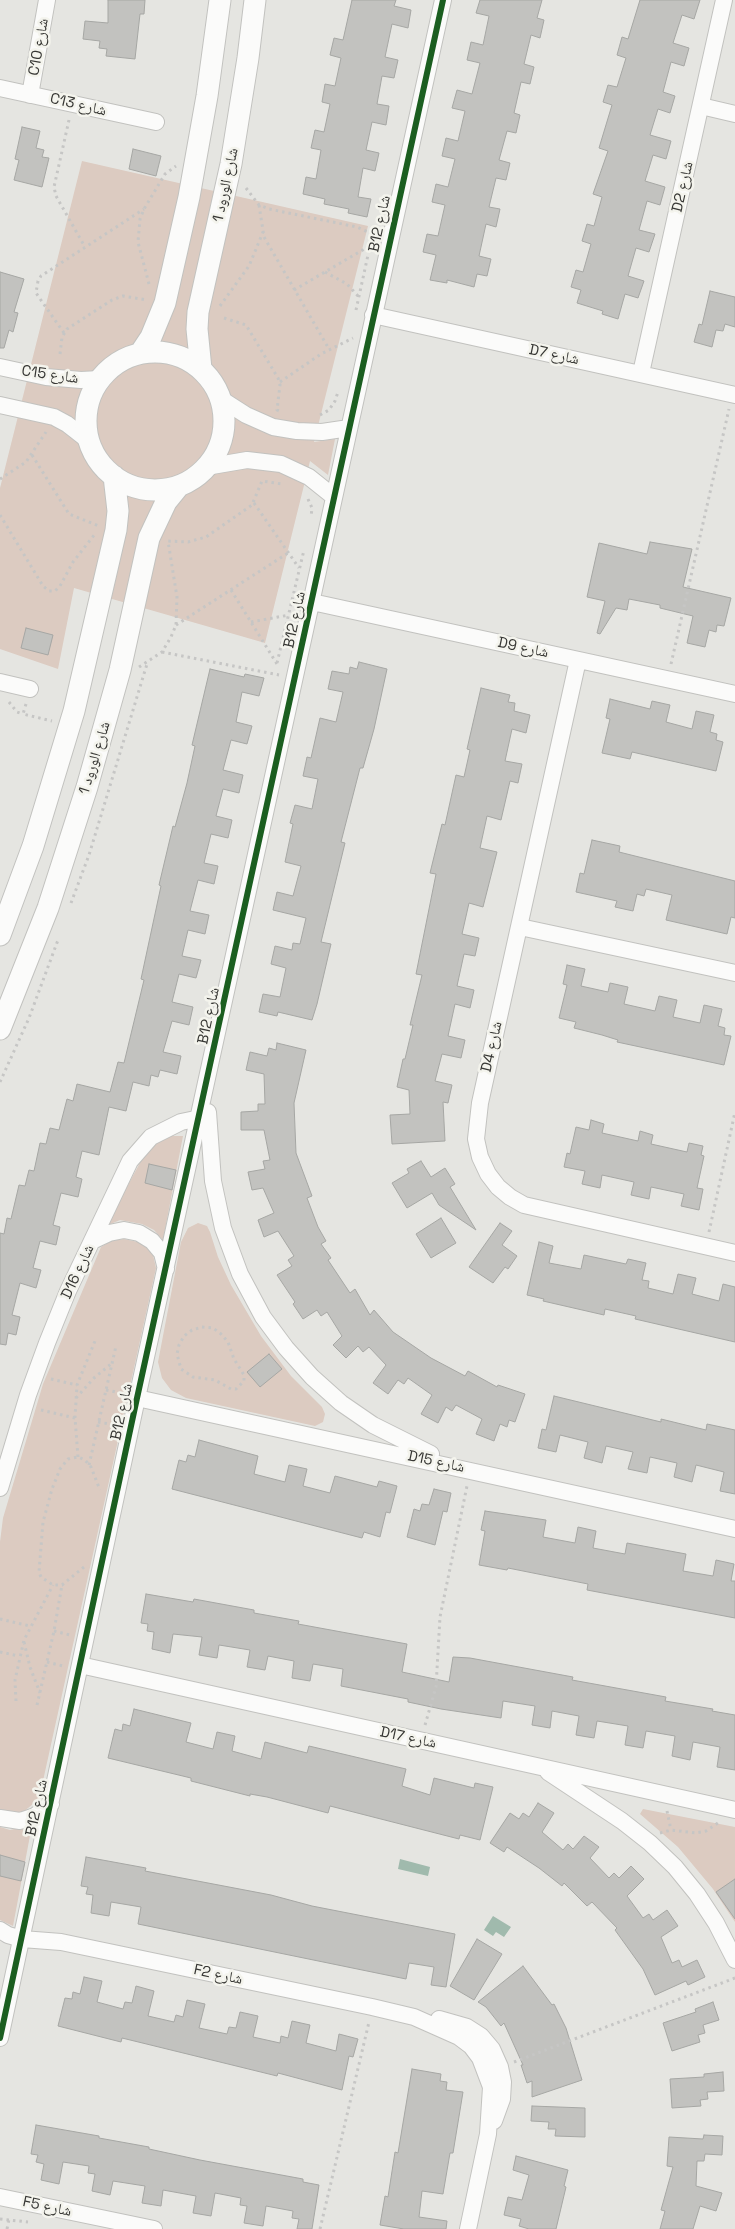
<!DOCTYPE html>
<meta charset="utf-8">
<style>
body{margin:0}
canvas{display:block;background:#e5e5e1}
</style>
<canvas width="735" height="2229"></canvas>
<script>
const c = document.querySelector('canvas').getContext('2d');
c.lineJoin = 'round';
function fillPath(path, color) { c.fillStyle = color; c.fill(path, 'evenodd'); }
const poly = rows => new Path2D(rows.map(r => 'M' + r).join(''));
function strokePath(path, color, width, dash) { c.strokeStyle = color; c.lineWidth = width; c.lineCap = dash ? 'butt' : 'round'; c.setLineDash(dash || []); c.stroke(path); }
function drawText(font, color, halo, rows, align = 'center') {
  c.font = font + ' "Space Grotesk","Noto Naskh Arabic",sans-serif'; c.lineWidth = 5; c.setLineDash([]); c.textBaseline = 'middle'; c.strokeStyle = halo; c.fillStyle = color; for (const [text, x, y, turn = 0] of rows) {
    c.save(); c.translate(x, y); c.rotate((+turn || 0) * Math.PI / 180); c.textAlign = isNaN(turn) ? turn : align; if (halo) c.strokeText(text, 0, 0); c.fillText(text, 0, 0); c.restore();
  }
}
fillPath(poly([
 [82,161,368,226,314,442,335,439,328,475,310,461,265,643,74,588,58,669,0,649,0,488],
 [168,1136,183,1136,163,1240,154,1230,142,1224,120,1220,101,1228,128,1185,148,1148],
 [198,1223,207,1226,210,1232,218,1257,231,1285,261,1336,291,1376,322,1407,325,1414,323,1422,315,1426,186,1398,171,1390,162,1378,158,1362,181,1242,188,1228],
 [124,1239,138,1242,146,1246,153,1255,156,1268,39,1799,22,1813,3,1812,0,1809,0,1542,3,1518,43,1384,101,1247,111,1241],
 [643,1809,735,1827,735,1922,713,1889,678,1847,640,1814],
 [32,1825,13,1926,0,1920,0,1827,10,1830]
]), '#dccbc1');
fillPath(poly([
 [400,1859,430,1867,428,1876,398,1869],
 [493,1916,511,1927,504,1937,496,1932,493,1936,484,1930]
]), '#a0baad');
const building = poly([
 [108,0,145,0,144,14,140,14,135,59,106,56,107,49,99,48,100,41,83,39,85,21,108,23,108,0],
 [352,0,396,0,394,6,411,10,408,28,392,24,385,57,398,60,394,78,382,76,377,104,389,106,386,125,372,122,366,150,379,153,375,171,363,168,358,197,371,199,367,217,348,213,349,209,324,204,325,199,303,194,306,177,316,179,321,150,311,148,315,130,324,132,330,104,322,102,325,84,335,86,341,58,330,55,334,38,343,40,352,0],
 [480,0,542,0,537,18,544,20,540,38,531,35,524,64,534,67,530,84,521,82,514,113,520,115,516,133,507,131,499,160,510,163,506,180,496,178,489,207,500,209,496,227,486,224,479,256,491,259,487,276,477,274,474,287,447,280,447,283,430,280,436,255,423,252,427,234,438,236,445,205,432,202,436,184,448,187,455,159,442,156,446,138,458,141,465,111,452,108,457,90,472,94,480,63,467,60,471,42,483,45,489,16,476,13,480,0],
 [640,0,700,0,694,19,682,15,673,43,689,48,684,66,671,62,663,92,675,96,670,113,658,109,650,135,671,141,666,159,653,155,645,181,665,187,660,205,647,201,639,230,655,234,649,252,636,248,628,276,644,281,638,298,625,294,618,319,602,314,603,311,577,303,581,290,571,287,576,270,583,272,591,244,582,241,587,224,594,226,602,197,593,194,608,151,599,148,612,105,603,102,608,85,617,87,626,58,617,55,622,37,628,39,640,0],
 [22,127,40,131,36,148,44,150,42,157,49,158,42,187,14,180,19,160,15,159,22,127],
 [133,149,161,156,156,176,129,169,133,149],
 [0,272,24,279,14,312,18,313,13,332,9,330,4,348,0,348,0,272],
 [710,291,735,297,735,327,725,324,723,331,716,330,712,347,694,342,699,324,702,325,710,291],
 [650,542,692,549,683,587,731,598,724,626,717,625,716,632,709,630,705,647,687,643,693,616,660,608,660,605,629,599,627,610,616,608,600,634,597,633,605,601,587,597,599,543,647,554,650,542],
 [26,628,53,635,48,655,21,648,26,628],
 [359,662,387,669,374,729,363,768,360,768,341,842,345,843,321,942,331,944,317,1004,312,1020,278,1012,277,1016,259,1012,263,994,280,997,286,968,271,964,275,946,292,950,293,943,300,944,306,918,273,910,277,892,293,896,301,866,285,862,293,824,290,823,295,805,312,809,318,779,303,776,307,757,311,758,320,718,336,722,343,692,328,689,332,671,349,674,350,667,357,669,359,662],
 [210,669,244,677,245,674,264,678,259,696,242,692,236,722,252,726,247,744,231,740,223,770,243,775,239,793,223,789,216,816,232,820,228,838,211,834,204,863,218,866,214,884,198,880,190,911,209,915,205,934,188,930,182,956,201,960,196,978,179,974,172,1002,193,1007,189,1025,172,1021,163,1052,181,1056,177,1074,160,1070,158,1077,151,1075,149,1086,133,1082,126,1111,109,1107,99,1155,82,1151,76,1177,82,1179,78,1197,61,1193,53,1225,60,1227,56,1245,40,1241,33,1268,41,1270,36,1288,20,1283,12,1315,20,1317,16,1335,8,1333,6,1345,0,1344,0,1233,4,1234,7,1218,11,1219,19,1185,25,1186,29,1170,34,1171,40,1143,46,1144,50,1128,59,1130,67,1099,73,1101,77,1084,110,1092,118,1062,124,1063,144,980,141,979,161,886,159,885,173,826,175,827,187,783,195,746,192,745,210,669],
 [481,688,510,695,508,702,515,703,514,711,530,715,526,733,512,729,505,761,522,764,518,783,510,781,501,820,487,816,480,848,497,852,483,907,469,903,462,934,479,938,475,956,464,954,457,986,474,990,470,1008,455,1004,448,1036,465,1040,461,1058,442,1054,435,1081,452,1085,448,1103,443,1102,445,1141,392,1144,390,1115,410,1114,409,1090,397,1087,403,1059,405,1059,413,1025,410,1025,422,975,416,974,436,874,430,873,442,824,445,825,456,775,464,777,470,750,467,749,481,688],
 [610,699,650,709,652,701,670,705,666,722,692,729,696,711,714,715,710,732,717,734,716,740,723,742,716,771,632,752,630,759,602,753,610,719,606,718,610,699],
 [592,840,620,846,619,852,735,881,735,918,731,917,727,934,666,920,672,895,646,889,644,896,637,894,633,911,615,907,617,901,576,892,580,873,584,874,592,840],
 [567,965,585,969,581,986,608,992,610,983,628,987,624,1004,655,1011,659,996,677,1000,673,1017,700,1023,704,1005,722,1009,718,1026,725,1028,724,1035,731,1036,724,1065,617,1042,618,1040,602,1035,574,1028,576,1022,559,1018,567,985,563,984,567,965],
 [277,1043,306,1050,294,1103,296,1153,312,1196,307,1198,318,1227,326,1241,321,1244,331,1258,328,1260,350,1293,355,1289,370,1315,374,1310,393,1332,431,1358,465,1376,468,1371,497,1387,498,1385,525,1394,515,1422,509,1420,507,1427,500,1424,494,1441,476,1434,482,1419,456,1405,452,1411,446,1407,438,1423,421,1414,432,1395,408,1378,404,1384,398,1380,388,1394,373,1383,386,1365,369,1347,363,1352,358,1346,346,1358,333,1345,342,1336,327,1312,321,1316,317,1310,303,1319,293,1304,295,1302,277,1275,292,1266,288,1260,294,1256,278,1231,264,1237,258,1220,274,1213,263,1188,252,1190,248,1172,265,1169,263,1161,270,1160,264,1130,241,1130,241,1112,258,1111,258,1104,265,1104,264,1074,246,1070,250,1052,267,1056,269,1048,276,1050,277,1043],
 [591,1120,604,1124,602,1133,638,1141,640,1131,653,1135,651,1144,687,1152,689,1143,703,1146,701,1155,704,1156,697,1188,703,1189,699,1210,681,1206,684,1194,651,1187,649,1199,631,1195,634,1182,602,1175,600,1188,582,1184,585,1171,564,1167,567,1153,570,1154,576,1127,589,1130,591,1120],
 [421,1161,431,1177,445,1168,455,1184,450,1187,476,1230,439,1205,432,1193,407,1208,392,1183,409,1173,407,1169,421,1161],
 [149,1164,176,1170,172,1190,145,1183,149,1164],
 [441,1218,456,1243,431,1258,416,1234,441,1218],
 [500,1223,512,1231,502,1245,517,1256,508,1269,505,1267,493,1283,469,1267,500,1223],
 [539,1242,553,1246,549,1263,581,1269,584,1255,626,1264,628,1259,646,1263,642,1280,649,1281,648,1288,673,1294,678,1274,696,1278,692,1294,719,1301,723,1284,735,1287,735,1342,635,1319,636,1316,605,1309,604,1315,543,1301,544,1299,527,1295,539,1242],
 [269,1354,282,1369,260,1387,247,1372,269,1354],
 [554,1396,661,1422,661,1419,706,1430,707,1424,735,1430,735,1494,720,1491,724,1472,696,1465,692,1482,674,1477,677,1463,650,1457,647,1473,628,1469,633,1452,606,1446,602,1463,584,1458,588,1442,560,1435,556,1452,538,1448,542,1429,546,1430,554,1396],
 [199,1440,258,1456,254,1474,285,1482,289,1465,307,1469,303,1486,330,1493,335,1476,377,1487,379,1481,397,1486,390,1513,386,1512,380,1537,364,1532,362,1538,172,1489,179,1460,186,1462,188,1455,195,1457,199,1440],
 [434,1489,451,1493,447,1512,443,1511,435,1545,407,1537,414,1509,420,1511,422,1504,429,1505,434,1489],
 [485,1511,546,1520,543,1537,575,1543,578,1527,596,1531,593,1548,625,1554,627,1543,686,1554,683,1571,713,1576,716,1560,734,1564,731,1581,735,1581,735,1618,587,1590,588,1584,508,1568,507,1570,479,1565,485,1531,481,1530,485,1511],
 [146,1594,193,1602,194,1599,254,1610,254,1613,299,1621,298,1624,407,1644,402,1672,449,1682,453,1657,470,1658,573,1677,572,1680,666,1697,665,1701,713,1709,712,1711,735,1715,735,1770,717,1767,720,1747,693,1742,690,1760,672,1756,675,1736,646,1731,643,1748,625,1745,628,1726,597,1721,594,1738,576,1735,579,1716,552,1711,550,1728,532,1725,535,1706,503,1701,501,1718,441,1709,408,1702,408,1699,341,1686,343,1669,313,1664,310,1681,292,1678,294,1661,268,1656,265,1670,247,1667,250,1650,219,1645,217,1658,199,1655,202,1637,173,1634,170,1653,152,1649,154,1632,147,1631,148,1624,141,1623,146,1594],
 [134,1709,191,1723,186,1742,213,1749,217,1732,235,1736,232,1751,261,1759,265,1742,307,1753,309,1746,406,1769,402,1786,430,1795,434,1778,474,1788,475,1783,493,1787,480,1840,460,1835,459,1839,330,1806,328,1813,267,1797,250,1794,250,1796,191,1781,191,1778,108,1758,115,1729,122,1731,123,1724,130,1726,134,1709],
 [538,1803,554,1813,542,1832,563,1850,568,1844,573,1849,584,1836,599,1847,590,1858,609,1878,614,1873,619,1878,631,1866,644,1879,627,1896,643,1918,649,1914,653,1920,667,1910,678,1926,661,1937,672,1963,679,1960,682,1967,697,1960,705,1977,688,1985,686,1981,655,1995,643,1969,615,1930,617,1928,592,1902,587,1906,564,1883,562,1886,539,1868,507,1847,504,1852,490,1843,510,1813,519,1819,523,1813,529,1817,538,1803],
 [0,1855,25,1862,21,1881,0,1876,0,1855],
 [86,1857,146,1868,145,1871,271,1895,312,1906,455,1934,446,1987,431,1985,434,1967,409,1963,406,1979,138,1924,141,1907,111,1902,109,1916,91,1913,93,1895,86,1894,88,1887,81,1886,86,1857],
 [735,1879,735,1919,716,1892,735,1879],
 [477,1939,502,1954,474,2000,450,1986,477,1939],
 [523,1966,552,2005,554,2004,566,2028,582,2080,532,2097,532,2081,527,2083,521,2065,523,2065,504,2023,501,2026,486,2007,478,2002,523,1966],
 [84,1977,102,1981,97,2002,123,2009,125,2002,132,2003,136,1986,154,1991,148,2016,174,2022,176,2015,183,2017,187,2000,205,2004,199,2028,227,2034,229,2027,236,2028,240,2012,258,2016,253,2037,280,2043,281,2036,288,2038,292,2021,310,2025,306,2043,336,2051,339,2034,358,2039,353,2057,349,2056,342,2090,278,2073,277,2076,122,2038,121,2042,58,2026,65,1998,72,1999,73,1992,80,1994,84,1977],
 [713,2002,719,2020,703,2025,705,2033,698,2035,700,2042,672,2051,663,2023,696,2012,695,2009,713,2002],
 [412,2069,441,2074,440,2081,447,2082,446,2090,463,2092,453,2153,450,2153,443,2194,422,2191,419,2217,447,2221,446,2229,404,2229,380,2225,385,2196,388,2197,395,2152,398,2153,412,2069],
 [723,2072,724,2091,707,2092,708,2099,700,2100,701,2106,672,2108,670,2079,704,2077,704,2074,723,2072],
 [532,2106,585,2108,585,2137,555,2136,556,2129,548,2129,549,2122,531,2121,532,2106],
 [36,2125,99,2136,99,2138,149,2147,149,2149,200,2160,303,2179,303,2182,319,2185,312,2229,297,2229,299,2219,292,2218,293,2211,266,2206,263,2226,244,2223,247,2206,240,2205,241,2198,215,2193,211,2216,193,2213,196,2196,163,2190,161,2206,142,2203,145,2186,113,2181,110,2195,92,2191,95,2174,88,2173,89,2166,63,2162,59,2184,41,2180,44,2164,36,2162,38,2155,31,2154,36,2125],
 [704,2135,723,2136,722,2155,705,2154,704,2161,697,2161,696,2186,722,2193,716,2211,700,2206,693,2229,660,2229,665,2211,661,2210,673,2167,667,2166,669,2137,703,2139,704,2135],
 [516,2156,568,2170,564,2186,566,2187,556,2229,529,2229,519,2226,521,2219,504,2215,508,2197,522,2200,529,2175,513,2170,516,2156]
]);
fillPath(building, '#c2c2bf');
strokePath(building, '#a6a7a4', 1);
const minor = poly([
 [0,88,156,122],
 [30,95,47,0],
 [701,106,735,114],
 [373,315,735,395],
 [0,367,46,377,81,380,100,379],
 [641,373,724,0],
 [221,399,246,415,273,427,297,431,322,432,349,428],
 [0,405,54,417,67,424,90,442],
 [206,467,247,460,281,464,309,477,334,497],
 [312,602,735,694],
 [578,660,480,1103,476,1139,480,1157,488,1174,498,1187,510,1197,524,1205,735,1253],
 [0,682,30,689],
 [520,927,735,973],
 [208,1112,213,1181,223,1228,240,1274,263,1317,286,1348,312,1377,341,1403,373,1425,431,1454],
 [92,1241,109,1233,124,1230,139,1233,152,1241,162,1253,166,1269],
 [137,1398,735,1529],
 [0,1488,28,1395,47,1343,68,1291,130,1161,151,1137,181,1122,200,1118],
 [80,1665,735,1810],
 [548,1772,622,1821,650,1843,675,1867,697,1894,716,1923,735,1960],
 [0,1818,20,1821,35,1816,51,1804],
 [0,1930,8,1935,22,1939,61,1942,372,2007,414,2017,459,2037,471,2046,480,2058,491,2087,488,2134,468,2229],
 [439,2019,467,2027,481,2036,492,2049,500,2067,503,2082,502,2099,494,2121],
 [0,2038,137,1398,443,0],
 [0,2197,154,2229]
]);
const tertiary = poly([
 [141,352,151,337,165,303,189,197,207,96,220,0],
 '86 421a69 69 0 1 1 138 0a69 69 0 1 1-138 0Z',
 [201,369,197,329,198,312,231,164,248,58,255,0],
 [0,935,33,846,74,711,116,530,118,511,114,476],
 [0,1029,48,908,87,787,120,670,149,538,166,502,179,486]
]);
strokePath(minor, '#c2c2bf', 18);
strokePath(tertiary, '#c2c2bf', 23);
strokePath(poly([
 [69,120,54,187,56,196,85,247],
 [246,188,259,205,269,209,357,227,377,236],
 [259,205,264,237,329,349],
 [325,272,347,284,358,296],
 [149,284,138,242,140,219,144,209,165,174,176,166],
 [294,290,373,244],
 [220,306,249,266,263,232],
 [356,310,368,255],
 [224,318,246,325,278,378,280,385,277,410,279,411],
 [64,333,36,293,38,281,41,276,144,209],
 [60,354,62,337,67,329,112,300,123,296,147,300],
 [280,382,321,354,353,338],
 [320,415,329,410,335,401,338,392],
 [32,455,69,514,99,526],
 [0,479,26,462,46,432],
 [308,499,312,508,311,517],
 [254,503,299,568],
 [0,515,43,586,49,591,55,591,60,586,73,562,95,534],
 [231,590,277,664],
 [251,622,289,615],
 [176,625,288,553],
 [162,652,279,675],
 [277,663,304,550],
 [671,664,729,409],
 [139,667,162,652,171,637,176,625,177,597,168,541,188,542,206,537,252,505,262,481,282,484],
 [9,702,17,712,23,714],
 [26,704,23,714,52,721],
 [71,903,89,855,147,664],
 [0,1082,29,1018,58,940],
 [709,1232,735,1112],
 [202,1327,213,1328,221,1334,228,1342,234,1359,244,1375,244,1381,236,1389,231,1389,215,1380,193,1377,181,1369,177,1354,179,1345,184,1336,192,1330,202,1327],
 [51,1379,77,1385],
 [106,1390,122,1393],
 [76,1398,94,1378,111,1364],
 [41,1410,75,1418],
 [98,1422,115,1425],
 [78,1457,75,1418,77,1385,95,1341],
 [89,1465,116,1346],
 [84,1567,62,1585,53,1585,41,1577,39,1572,43,1522,52,1489,60,1469,68,1459,78,1457,85,1460,91,1467,100,1490],
 [0,1619,30,1626],
 [54,1631,70,1635],
 [24,1642,30,1667,40,1693],
 [0,1652,19,1656],
 [47,1662,63,1666],
 [16,1701,15,1680,24,1640,53,1585],
 [37,1705,54,1631,62,1585],
 [425,1725,436,1687,440,1617,467,1486],
 [667,1811,671,1830],
 [660,1833,671,1830,696,1833,706,1831,718,1823],
 [514,2062,735,1978],
 [0,2219,28,2222],
 [7,2229,9,2219],
 [320,2229,369,2022]
]), '#c6c6c5', 3, [2.5, 4]);
strokePath(minor, '#fbfbfa', 16);
strokePath(tertiary, '#fbfbfa', 21);
strokePath(poly([
 [0,2038,137,1398,443,0]
]), '#1b5e20', 6);
drawText('15px', '#373734', '#f4f4ed', [
 ["C10 شارع",39,47,-80],
 ["C13 شارع",78,105,13],
 ["شارع الورود 1",226,185,-78],
 ["D2 شارع",683,187,-77],
 ["B12 شارع",380,224,-78],
 ["D7 شارع",554,355,12],
 ["C15 شارع",50,375,8],
 ["B12 شارع",295,620,-78],
 ["D9 شارع",523,648,12],
 ["شارع الورود 1",95,758,-73],
 ["B12 شارع",209,1016,-78],
 ["D4 شارع",492,1047,-77],
 ["D16 شارع",78,1272,-65],
 ["B12 شارع",122,1412,-78],
 ["D15 شارع",436,1462,12],
 ["D17 شارع",408,1738,12],
 ["B12 شارع",37,1808,-78],
 ["F2 شارع",218,1975,12],
 ["F5 شارع",47,2207,12]
]);
</script>
